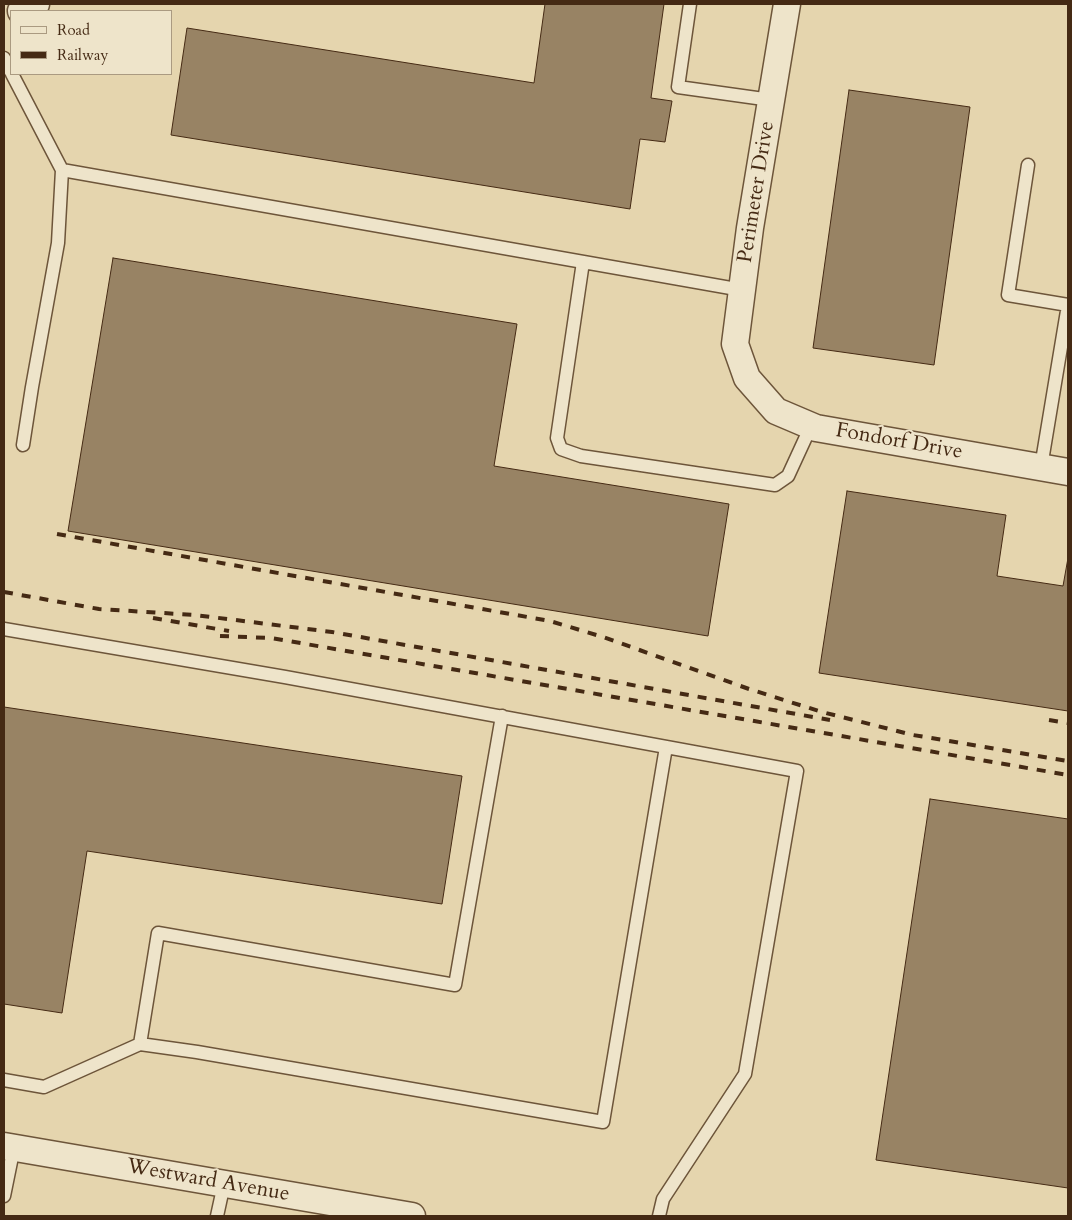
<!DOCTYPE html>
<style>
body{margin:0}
#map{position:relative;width:1072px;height:1220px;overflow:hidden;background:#e5d5ae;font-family:Cardo,serif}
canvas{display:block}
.frame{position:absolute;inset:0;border:5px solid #452a14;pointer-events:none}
.legend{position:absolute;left:10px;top:10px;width:162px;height:65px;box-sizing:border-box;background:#eee4ca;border:1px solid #aa9a81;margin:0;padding:6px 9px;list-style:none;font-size:15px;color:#452a14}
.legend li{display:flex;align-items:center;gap:10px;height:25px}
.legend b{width:25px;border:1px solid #aa9a81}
</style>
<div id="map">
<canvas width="1072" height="1220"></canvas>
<div class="frame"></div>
<ul class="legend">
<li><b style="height:6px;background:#eee4ca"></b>Road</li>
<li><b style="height:6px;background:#452a14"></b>Railway</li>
</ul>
</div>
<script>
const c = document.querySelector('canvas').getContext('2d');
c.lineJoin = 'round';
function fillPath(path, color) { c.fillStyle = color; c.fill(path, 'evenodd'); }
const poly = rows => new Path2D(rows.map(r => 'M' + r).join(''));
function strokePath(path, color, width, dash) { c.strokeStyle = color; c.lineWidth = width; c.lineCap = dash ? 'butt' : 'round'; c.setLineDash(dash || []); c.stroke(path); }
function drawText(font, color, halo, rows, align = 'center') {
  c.font = font + ' Cardo,serif'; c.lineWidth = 4; c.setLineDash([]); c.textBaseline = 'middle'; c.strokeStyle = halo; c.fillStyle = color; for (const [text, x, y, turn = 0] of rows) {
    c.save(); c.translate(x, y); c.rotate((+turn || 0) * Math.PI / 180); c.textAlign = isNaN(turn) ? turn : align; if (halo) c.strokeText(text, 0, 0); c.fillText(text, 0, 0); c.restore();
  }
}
const building = poly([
 [545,4,664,4,651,98,672,101,665,142,640,139,630,209,171,135,187,28,534,83,545,4],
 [849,90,970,107,934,365,813,348,849,90],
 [113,258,517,324,494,466,729,504,708,636,68,531,113,258],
 [847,491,1006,515,997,576,1063,586,1068,558,1068,711,819,673,847,491],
 [4,707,462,776,442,904,87,851,62,1013,4,1004,4,707],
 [930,799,1068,819,1068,1188,876,1160,930,799]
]);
fillPath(building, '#988364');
strokePath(building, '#452a14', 1);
const service = poly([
 [690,4,678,87,771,100],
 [4,58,11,72],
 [12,74,62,170,742,290],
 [1028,165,1008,295,1068,305],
 [583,262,557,438,561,449,581,456,775,485,788,476,811,426],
 [23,445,32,387,58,243,62,170],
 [1041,467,1068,305],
 [4,629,285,677,797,771,745,1074,663,1199,659,1216],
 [140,1044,158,933,455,985,502,716],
 [4,1080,44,1087,140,1044,197,1052,603,1122,666,747],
 [4,1196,14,1147],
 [217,1216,224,1184]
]);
const minor = poly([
 [787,4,750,228,735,344,747,378,776,411,816,428,1068,472],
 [21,11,36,4],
 [4,1146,412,1216]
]);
strokePath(service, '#6d553a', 15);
strokePath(minor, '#6d553a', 29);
strokePath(service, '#eee4ca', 12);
strokePath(minor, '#eee4ca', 26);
strokePath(poly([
 [57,534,550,621,603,637,749,689,822,712,913,735,1068,761],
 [4,592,99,609,195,615,332,632,830,720],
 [153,618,229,631],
 [220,636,271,638,1068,775],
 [1049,720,1068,723]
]), '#452a14', 4, [9, 9]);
drawText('21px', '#452a14', '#eee4ca', [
 ["Perimeter Drive",757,192,-81],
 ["Fondorf Drive",899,442,10],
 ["Westward Avenue",208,1181,10]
]);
</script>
